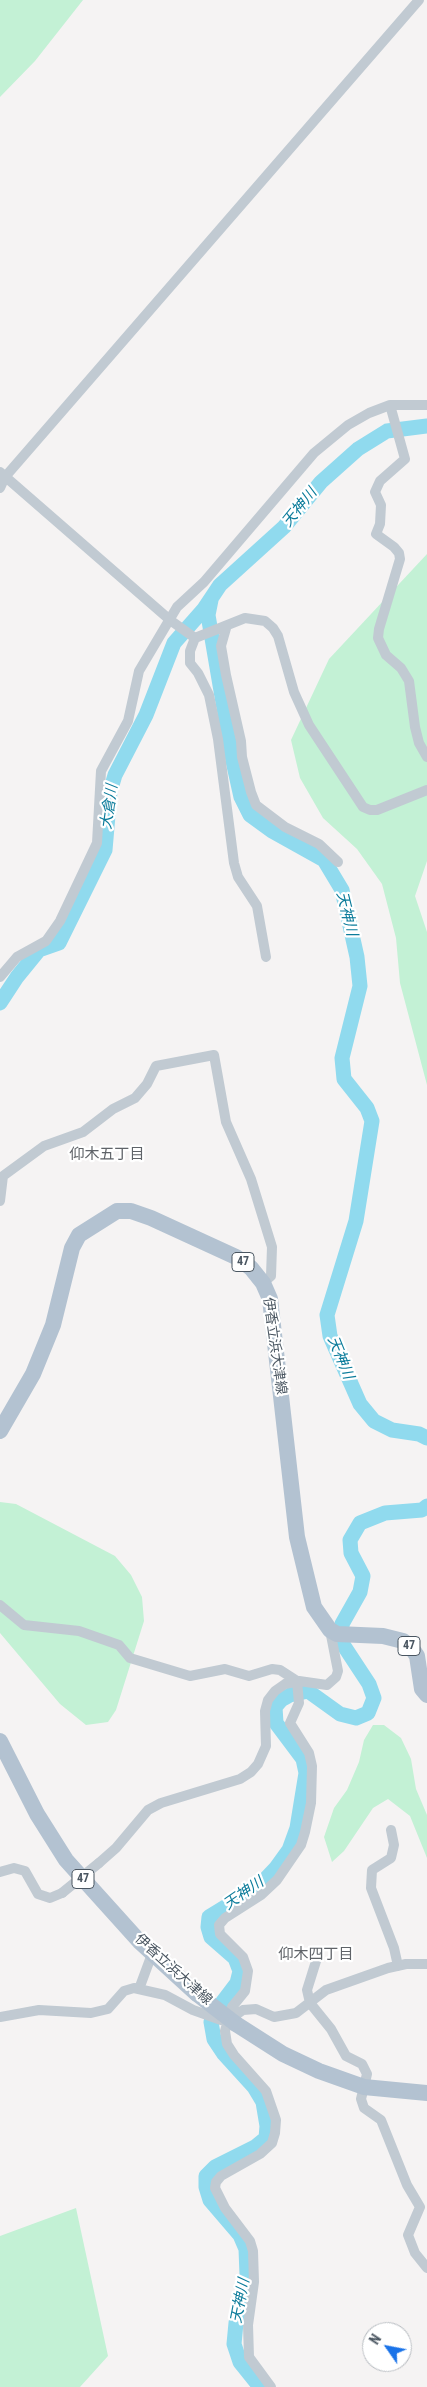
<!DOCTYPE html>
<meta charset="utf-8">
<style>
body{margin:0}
#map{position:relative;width:427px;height:2387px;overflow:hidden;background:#f5f3f3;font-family:"Roboto Condensed",sans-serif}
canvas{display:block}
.north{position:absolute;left:362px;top:2322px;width:50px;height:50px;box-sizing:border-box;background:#fff;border:1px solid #b7bbc0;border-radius:50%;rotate:303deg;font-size:14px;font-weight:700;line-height:20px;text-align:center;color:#4a5661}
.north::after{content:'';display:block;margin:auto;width:18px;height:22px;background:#1a73e8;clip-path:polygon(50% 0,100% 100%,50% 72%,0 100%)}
</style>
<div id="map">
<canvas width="427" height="2387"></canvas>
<div class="north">N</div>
</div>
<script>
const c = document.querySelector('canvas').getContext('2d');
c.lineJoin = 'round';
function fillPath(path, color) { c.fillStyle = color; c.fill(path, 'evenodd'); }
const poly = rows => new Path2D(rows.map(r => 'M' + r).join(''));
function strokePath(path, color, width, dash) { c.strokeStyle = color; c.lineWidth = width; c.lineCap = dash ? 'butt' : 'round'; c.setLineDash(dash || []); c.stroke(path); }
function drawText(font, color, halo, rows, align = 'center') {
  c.font = font + ' "Roboto Condensed","Noto Sans JP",sans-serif'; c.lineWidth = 4.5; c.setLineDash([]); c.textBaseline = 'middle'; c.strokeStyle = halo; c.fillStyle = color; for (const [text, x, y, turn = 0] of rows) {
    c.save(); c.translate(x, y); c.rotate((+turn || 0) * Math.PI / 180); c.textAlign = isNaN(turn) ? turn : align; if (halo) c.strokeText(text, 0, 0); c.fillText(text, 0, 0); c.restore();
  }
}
fillPath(poly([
 [0,0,83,0,35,61,0,97],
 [427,554,427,861,415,896,427,932,427,1085,400,983,396,938,382,884,357,849,323,818,300,778,291,740,329,659],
 [0,1502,16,1504,115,1556,131,1575,142,1597,144,1621,116,1710,108,1722,86,1725,60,1704,0,1633],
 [373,1725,384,1725,401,1738,411,1759,416,1789,427,1815,427,1858,410,1816,388,1799,373,1808,344,1851,332,1862,324,1837,334,1808,347,1790,359,1762,364,1740],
 [76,2208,108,2356,80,2387,0,2387,0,2236]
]), '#c3f1d5');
strokePath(poly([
 [211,600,208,615,233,761,241,797,250,815,272,831,324,860,342,890,357,957,360,986,342,1058,344,1079,367,1108,372,1121,356,1221,327,1315,330,1336,360,1404,374,1421,392,1430,419,1434,427,1438],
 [0,1003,17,977,39,950,59,943,105,850,110,792,115,775,146,715,174,643,204,609,220,585,284,527,321,482,358,449,387,431,427,426],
 [260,2387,240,2362,234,2344,236,2323,247,2275,246,2249,240,2235,210,2200,206,2187,206,2176,215,2167,255,2147,266,2138,267,2126,263,2102,254,2087,224,2054,214,2039,211,2022,215,2012,237,1983,240,1971,235,1958,211,1937,208,1927,209,1917,258,1887,276,1868,289,1850,297,1828,306,1773,303,1759,276,1723,275,1707,281,1700,290,1695,308,1691,340,1714,356,1718,368,1713,374,1698,369,1684,344,1646,342,1640,342,1624,360,1592,363,1576,351,1553,350,1540,360,1523,385,1513,422,1510,427,1506]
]), '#90daee', 15);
strokePath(poly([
 [390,405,405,459,380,481,375,492,381,505,380,524,376,534,394,547,399,553,400,559,379,629,378,638,386,655,401,668,409,681,415,727,419,743,427,757],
 [0,472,170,620,195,638],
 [0,488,5,477,419,0],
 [227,625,221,646,226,675,241,741,242,757,251,792,256,805,285,827,319,844,338,862],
 [266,957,257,906,238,877,234,863,218,739,209,695,198,673,190,663,190,651,195,638,245,618,265,621,273,628,278,636,294,692,309,725,363,807,370,810,377,810,427,790],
 [0,977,17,957,46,941,60,921,97,843,101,771,128,721,139,671,177,607,204,582,314,453,348,425,369,413,390,405,427,405],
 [0,1201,3,1176,44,1146,83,1132,113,1109,135,1098,147,1084,156,1066,214,1055,226,1122,251,1179,272,1247,271,1276,263,1283],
 [0,1605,24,1625,79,1631,119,1645,130,1658,190,1676,225,1669,249,1676,272,1669,280,1670,297,1681,299,1703,290,1723,309,1753,312,1766,311,1803,305,1832,301,1845,277,1880,261,1895,225,1918,219,1925,220,1934,243,1957,248,1971,245,1991,232,2007,225,2031,227,2044,234,2055,266,2091,276,2120,275,2133,272,2143,260,2154,221,2176,216,2182,215,2188,225,2208,250,2241,253,2251,254,2282,248,2325,249,2357,271,2387],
 [391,1830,394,1845,391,1858,372,1870,371,1888,394,1948,398,1966],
 [99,1863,116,1848,148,1810,161,1803,240,1779,251,1772,258,1764,266,1746,265,1711,268,1700,275,1691,285,1684,299,1681,327,1685,336,1677,338,1671,330,1630],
 [0,1872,14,1868,25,1871,38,1894,50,1898,62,1893],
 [317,1958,307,1990,310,2003,331,2029,346,2056,362,2064,367,2074,361,2099,364,2108,381,2120,407,2185,420,2207,408,2235,415,2253,427,2268],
 [139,1989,152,1954],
 [0,2017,39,2010,91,2013,108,2009,124,1991,134,1988,165,1995,193,2010,221,2020,229,2020,243,2010,256,2009,274,2017,296,2013,326,1990,388,1968,406,1964,427,1964]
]), '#c1cad2', 10);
strokePath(poly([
 [0,1431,33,1374,53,1325,72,1248,79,1235,117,1211,131,1211,151,1218,236,1257,251,1268,263,1283,270,1299,297,1537,314,1607,330,1630,337,1634,383,1636,403,1641,411,1647,417,1656,422,1689,427,1695],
 [0,1741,37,1814,66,1860,139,1941,197,1994],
 [236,2024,283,2054,319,2071,364,2087,427,2093]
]), '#b3c2d1', 16);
strokePath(poly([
 [62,1893,99,1863]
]), '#c1cad2', 10);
strokePath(poly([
 [197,1994,236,2024]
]), '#b3c2d1', 16);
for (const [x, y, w] of [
 [243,1262,22],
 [409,1646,22],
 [83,1879,22]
]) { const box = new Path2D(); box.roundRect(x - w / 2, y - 9.5, w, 19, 4); c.fillStyle = '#fff'; c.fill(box); strokePath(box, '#4a5661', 1); }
drawText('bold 12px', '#4a5661', null, [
 ["47",243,1262],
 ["47",409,1646],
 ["47",83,1879]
]);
drawText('14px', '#4a5661', '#fff', [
 ["伊香立浜大津線",274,1346,82],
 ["伊香立浜大津線",173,1970,42]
]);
drawText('italic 15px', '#0c7c9b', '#fff', [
 ["天神川",300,508,-51],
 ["大倉川",110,807,-82],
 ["天神川",346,914,76],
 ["天神川",340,1358,68],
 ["天神川",244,1894,-35],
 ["天神川",241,2301,-79]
]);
drawText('15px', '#5f6368', '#fff', [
 ["仰木五丁目",107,1155],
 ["仰木四丁目",316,1955]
]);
</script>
